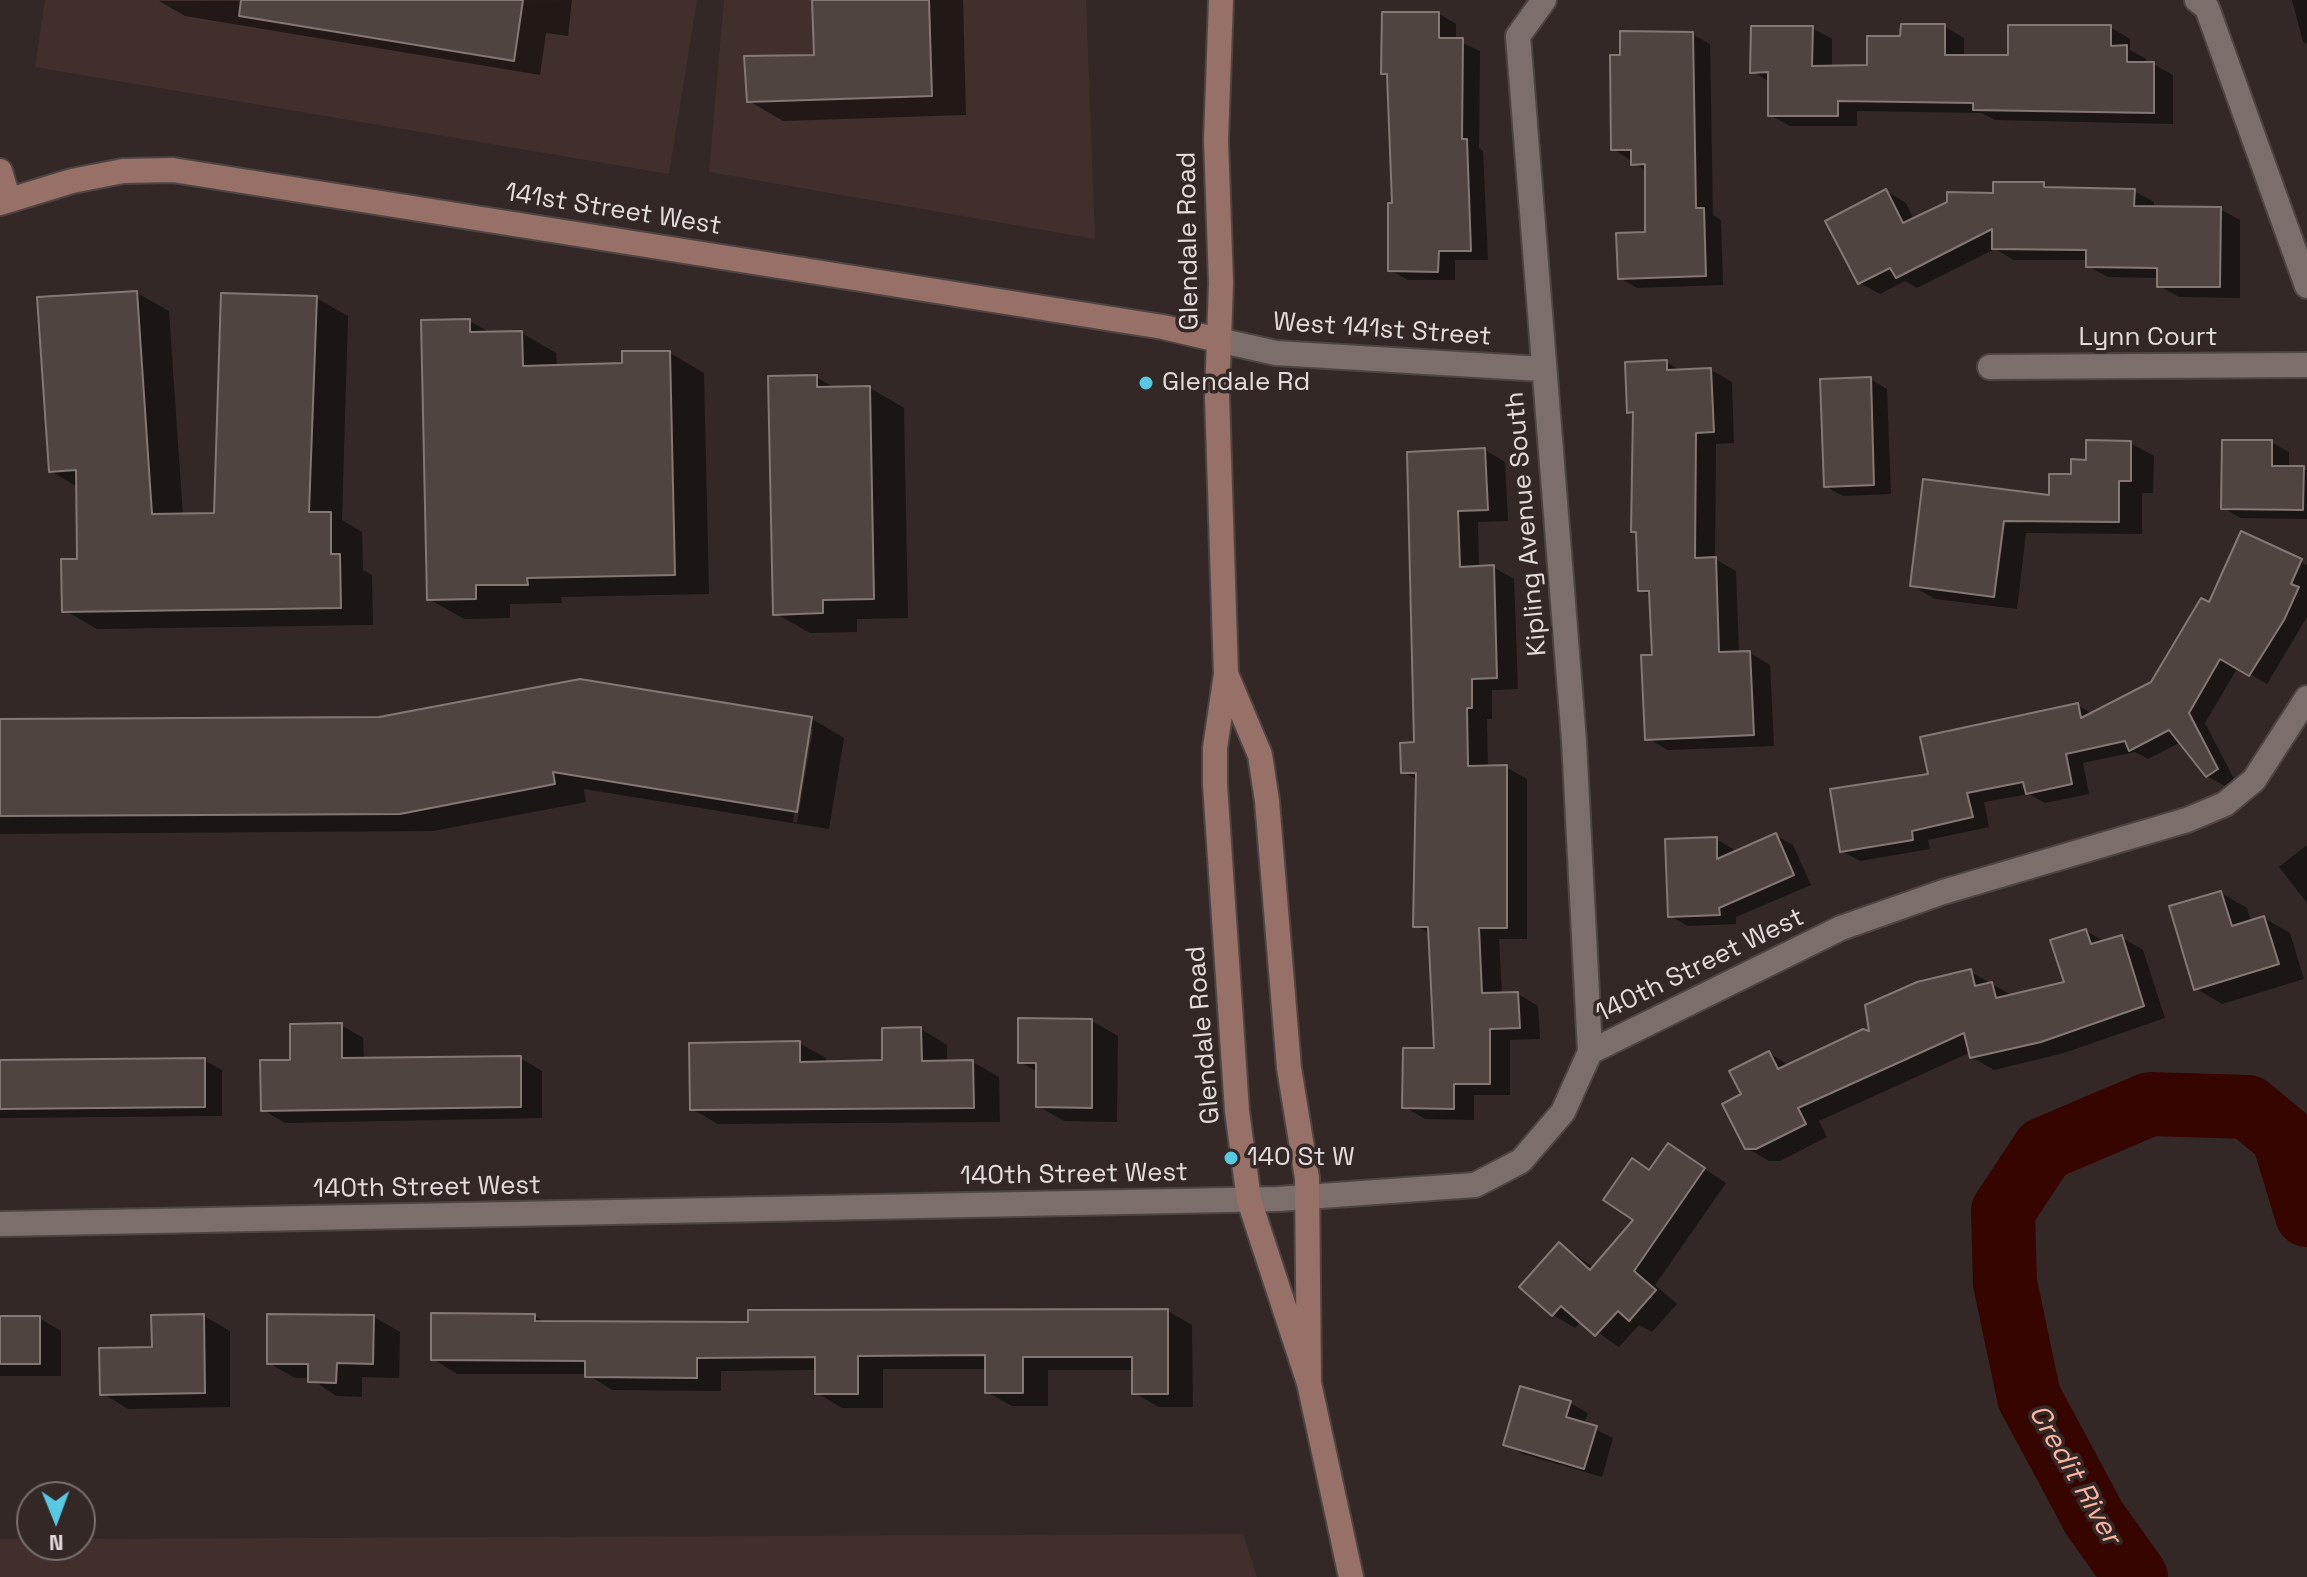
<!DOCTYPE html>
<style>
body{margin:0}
#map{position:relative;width:2307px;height:1577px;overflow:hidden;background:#332825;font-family:"Space Grotesk",sans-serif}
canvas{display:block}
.north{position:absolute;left:16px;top:1481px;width:80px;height:80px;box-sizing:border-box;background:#332825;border:2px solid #79706d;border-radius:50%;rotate:179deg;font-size:22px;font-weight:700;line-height:32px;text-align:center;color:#e3dcda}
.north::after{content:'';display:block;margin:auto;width:28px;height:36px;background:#57c9e2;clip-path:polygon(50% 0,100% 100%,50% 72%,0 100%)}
</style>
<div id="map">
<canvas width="2307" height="1577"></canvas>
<div class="north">N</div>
</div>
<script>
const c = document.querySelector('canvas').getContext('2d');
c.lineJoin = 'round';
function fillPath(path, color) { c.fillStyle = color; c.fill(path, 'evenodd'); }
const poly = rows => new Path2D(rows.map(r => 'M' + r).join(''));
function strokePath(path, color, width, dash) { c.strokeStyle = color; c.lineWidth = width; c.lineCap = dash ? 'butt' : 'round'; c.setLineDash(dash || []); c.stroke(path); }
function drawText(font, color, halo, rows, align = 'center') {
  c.font = font + ' "Space Grotesk",sans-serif'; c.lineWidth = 7; c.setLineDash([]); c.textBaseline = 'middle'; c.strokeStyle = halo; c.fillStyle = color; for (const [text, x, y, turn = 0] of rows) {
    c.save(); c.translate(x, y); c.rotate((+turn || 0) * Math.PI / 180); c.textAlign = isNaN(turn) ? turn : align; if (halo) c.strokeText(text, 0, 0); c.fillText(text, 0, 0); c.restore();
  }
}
fillPath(poly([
 [45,0,697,0,669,174,35,67],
 [724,0,1086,0,1095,239,709,172],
 [1243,1534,1257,1577,0,1577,0,1539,32,1539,32,1545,80,1545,80,1539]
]), '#412f2b');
fillPath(poly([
 [572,0,568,36,546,33,540,75,185,16,159,1],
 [814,0,963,0,966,115,783,121,749,101,816,57],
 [2292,0,2307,0,2307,44,2303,42],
 [1439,14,1456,24,1456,40,1480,51,1479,148,1483,151,1488,260,1455,260,1455,280,1408,280,1390,270,1394,205,1389,76,1383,73],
 [1944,26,1964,38,1964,57,2010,57,2110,27,2130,39,2130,50,2146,59,2146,64,2153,64,2173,75,2173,124,1995,120,1982,113,1857,111,1857,126,1790,126,1770,115,1770,82,1752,71,1812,28,1832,39,1832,67,1869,67,1902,38],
 [1692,34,1710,44,1713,215,1721,220,1723,285,1637,288,1620,278,1647,234,1647,171,1613,149],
 [2044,184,2053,190,2134,191,2154,202,2154,208,2220,209,2240,220,2240,298,2179,297,2159,286,2159,278,2108,277,2088,266,2088,260,2014,260,1995,249,1917,288,1905,281,1880,294,1860,283,1886,191,1906,203,1914,220,1995,195],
 [137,293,169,311,183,516,216,515,316,298,348,316,342,520,362,532,363,570,372,575,373,625,97,629,64,610,80,561,78,487,50,471],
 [469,321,491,333,522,333,556,353,557,367,624,365,670,353,704,373,709,594,561,597,562,603,510,604,510,618,464,619,429,599],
 [1666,362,1681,371,1711,370,1732,382,1734,443,1716,444,1715,559,1736,571,1739,653,1750,653,1770,665,1774,746,1668,750,1647,738,1654,657,1651,596,1640,590,1638,533,1633,530,1635,415,1629,411],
 [816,377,837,389,870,388,904,408,908,618,857,619,857,632,810,633,775,613],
 [1870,379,1887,389,1891,494,1843,496,1825,486],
 [2271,442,2289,452,2289,468,2307,470,2307,519,2241,518,2223,508],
 [2130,443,2154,456,2153,493,2142,493,2142,534,2026,533,2017,609,1935,599,1912,585,1925,481,2051,497,2088,462],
 [1485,450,1505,462,1508,521,1478,522,1479,568,1493,567,1514,579,1518,689,1492,690,1492,719,1487,719,1488,768,1506,767,1527,779,1527,939,1499,939,1502,994,1518,994,1538,1006,1540,1039,1510,1040,1510,1095,1474,1095,1474,1120,1425,1119,1405,1107,1436,1050,1430,934,1415,925,1418,780,1403,772,1416,744,1409,454],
 [2242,534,2307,565,2307,617,2267,684,2238,667,2205,723,2234,779,2225,786,2207,776,2181,742,2148,759,2135,752,2083,763,2089,794,2045,803,2029,794,1984,802,1989,827,1928,840,1930,849,1860,861,1842,851,1931,775,2077,705,2093,714,2153,684,2209,605],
 [580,681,812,719,844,738,829,829,584,789,586,802,433,831,0,834,0,721,379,719],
 [808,729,813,729,797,823,793,822],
 [1775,835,1793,845,1811,885,1736,917,1736,924,1688,926,1670,916,1716,839,1733,849,1734,854],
 [2307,845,2307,903,2279,867],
 [2221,893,2247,908,2251,922,2264,918,2290,933,2304,979,2222,1004,2195,988],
 [2086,931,2105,942,2121,937,2143,950,2165,1018,2064,1053,1994,1070,1972,1057,1971,1052,1819,1121,1827,1137,1780,1161,1769,1161,1747,1148,1744,1095,1769,1053,1790,1066,1871,1034,1971,972,2013,996,2067,984],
 [1092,1021,1118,1036,1117,1122,1064,1121,1038,1106,1038,1072,1020,1062],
 [341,1025,363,1038,364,1060,520,1058,542,1071,542,1118,285,1123,263,1110],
 [921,1029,947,1045,947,1063,973,1062,999,1077,1000,1122,718,1124,692,1109,799,1043,826,1058,826,1063,884,1062],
 [204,1060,222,1070,222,1116,0,1118,0,1061],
 [1669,1145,1726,1183,1655,1285,1677,1304,1652,1332,1639,1325,1619,1347,1581,1321,1575,1328,1553,1315,1560,1244,1594,1268,1636,1220,1651,1171],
 [1168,1311,1192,1325,1193,1407,1159,1407,1134,1393,1134,1370,1048,1370,1048,1406,1012,1406,987,1392,987,1369,883,1369,883,1408,842,1408,817,1393,817,1370,721,1371,721,1391,612,1390,587,1374,457,1374,433,1359,535,1316,547,1323,750,1324],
 [204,1316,230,1331,230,1407,128,1409,102,1393,154,1349],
 [374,1317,400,1332,399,1378,362,1377,362,1397,336,1396,310,1378,295,1378,269,1363],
 [0,1318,39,1318,61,1331,61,1376,0,1376],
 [1570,1403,1588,1413,1584,1424,1613,1438,1602,1477,1523,1454,1506,1444]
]), '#0007');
strokePath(poly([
 [2136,1577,2094,1518,2029,1397,2005,1283,2003,1211,2044,1149,2150,1104,2248,1107,2283,1136,2307,1215]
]), '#370500', 64);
const building = poly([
 [241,0,523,0,514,61,239,16,241,0],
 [812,0,929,0,932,96,747,102,744,56,814,55,812,0],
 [1382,12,1439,12,1439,38,1463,38,1462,139,1467,139,1471,251,1439,251,1438,272,1388,271,1388,203,1392,203,1387,74,1381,74,1382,12],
 [1901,24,1945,24,1945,55,2008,55,2008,25,2111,25,2111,46,2127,45,2127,62,2154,62,2154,113,1973,110,1973,103,1838,101,1838,116,1768,116,1768,72,1750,73,1751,26,1813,26,1812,66,1867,65,1867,36,1900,36,1901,24],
 [1620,31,1693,32,1696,208,1704,208,1706,276,1618,279,1616,233,1645,232,1645,164,1631,165,1631,150,1611,150,1610,55,1620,55,1620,31],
 [1993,182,2044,182,2044,187,2135,189,2134,206,2221,207,2220,287,2157,287,2157,268,2086,267,2086,250,1992,249,1992,229,1896,278,1890,268,1858,284,1825,221,1886,189,1903,223,1947,202,1947,192,1993,193,1993,182],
 [137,291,152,514,214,513,221,293,317,296,309,512,331,512,331,554,340,554,341,608,62,612,61,559,77,559,76,470,49,472,37,297,137,291],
 [470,319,470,332,522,331,523,366,622,363,622,351,670,351,675,575,527,578,528,585,476,585,476,599,427,600,421,320,470,319],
 [1667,360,1667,370,1711,368,1714,432,1696,433,1695,558,1716,557,1719,652,1750,651,1754,735,1645,740,1641,655,1652,655,1649,591,1638,591,1636,532,1631,532,1633,412,1627,413,1625,362,1667,360],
 [817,375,817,387,870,386,874,599,823,600,823,613,773,615,768,376,817,375],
 [1871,377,1874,485,1824,487,1820,379,1871,377],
 [2086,440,2131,441,2131,481,2119,481,2119,522,2004,521,1994,597,1910,586,1923,479,2049,495,2049,474,2071,474,2071,459,2086,460,2086,440],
 [2222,440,2272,440,2272,466,2304,466,2303,510,2221,509,2222,440],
 [1485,448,1488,510,1458,511,1460,567,1494,565,1497,678,1472,679,1472,708,1467,708,1468,766,1507,765,1507,928,1479,928,1482,993,1518,992,1520,1028,1490,1029,1490,1084,1454,1084,1454,1109,1402,1108,1403,1048,1434,1048,1428,927,1413,927,1416,773,1401,773,1400,743,1414,742,1407,452,1485,448],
 [2241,531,2302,559,2291,584,2299,587,2284,620,2249,676,2220,659,2189,713,2218,769,2206,777,2169,730,2129,751,2125,741,2066,754,2072,784,2026,794,2023,782,1967,793,1973,817,1912,831,1913,840,1840,852,1830,789,1928,774,1920,737,2078,703,2081,718,2151,682,2201,598,2209,602,2241,531],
 [580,679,812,717,797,812,553,772,555,784,400,814,0,816,0,719,379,717,580,679],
 [1776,833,1794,875,1719,908,1720,915,1668,917,1665,839,1717,837,1717,859,1776,833],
 [2221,891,2232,926,2264,916,2279,964,2194,990,2169,906,2221,891],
 [2086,929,2091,944,2122,935,2144,1006,2041,1042,1970,1058,1964,1033,1798,1108,1806,1124,1756,1149,1745,1149,1722,1104,1741,1094,1729,1071,1769,1051,1778,1069,1863,1029,1869,1031,1865,1005,1917,982,1971,969,1975,986,1992,982,1996,998,2064,982,2050,940,2086,929],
 [1018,1018,1092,1019,1092,1108,1036,1107,1036,1063,1018,1063,1018,1018],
 [342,1023,342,1058,521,1056,521,1107,261,1111,260,1060,290,1060,290,1024,342,1023],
 [921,1027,922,1061,973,1060,974,1108,690,1110,689,1043,800,1041,800,1062,882,1060,882,1028,921,1027],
 [205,1058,205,1107,0,1109,0,1060,205,1058],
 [1668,1143,1705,1168,1634,1271,1656,1290,1629,1321,1618,1311,1595,1336,1561,1306,1552,1316,1519,1287,1559,1242,1590,1270,1633,1220,1603,1200,1632,1158,1649,1170,1668,1143],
 [1168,1309,1168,1394,1132,1394,1132,1357,1023,1357,1023,1393,985,1393,985,1355,858,1356,858,1394,815,1394,815,1357,697,1358,697,1378,585,1377,585,1361,431,1360,431,1313,535,1314,535,1321,748,1322,748,1310,1168,1309],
 [204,1314,205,1393,100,1395,99,1348,152,1347,151,1315,204,1314],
 [267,1314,374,1315,373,1364,337,1363,336,1383,308,1382,308,1364,267,1364,267,1314],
 [0,1316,40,1316,40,1364,0,1364,0,1316],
 [1520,1386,1571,1401,1566,1417,1597,1426,1584,1469,1503,1445,1520,1386]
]);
fillPath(building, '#504441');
strokePath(building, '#857774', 2);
const street = poly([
 [1544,0,1518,36,1574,741,1590,1052],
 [2197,0,2207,8,2307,286],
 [1218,340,1276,353,1542,369],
 [1990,367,2307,365],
 [0,1224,1278,1199,1475,1185,1521,1161,1563,1112,1590,1052,1841,928,1943,892,2187,820,2225,804,2254,780,2307,698]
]);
const secondary = poly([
 [1221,0,1216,140,1221,283,1217,396,1226,674],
 [0,171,8,198],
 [0,203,72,181,123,171,173,170,1163,327,1218,340],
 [1309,1383,1307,1178,1289,1068,1267,801,1260,755,1226,674,1215,748,1215,784,1237,1111,1249,1200,1309,1383,1351,1577]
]);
strokePath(street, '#4e4543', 28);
strokePath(secondary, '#4e4543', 28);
strokePath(street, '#7b6e6b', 24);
strokePath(secondary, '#977068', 24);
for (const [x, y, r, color] of [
 [1146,383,8,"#57c9e2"],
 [1231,1158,8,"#57c9e2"]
]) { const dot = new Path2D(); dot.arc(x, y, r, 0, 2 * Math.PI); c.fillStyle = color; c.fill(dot); strokePath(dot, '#332825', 3); }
drawText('26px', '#e3dcda', '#332825', [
 ["141st Street West",613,210,9],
 ["Glendale Road",1189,241,-91],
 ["West 141st Street",1382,330,4],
 ["Lynn Court",2148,338],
 ["Kipling Avenue South",1527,524,-95],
 ["140th Street West",1700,966,-26],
 ["Glendale Road",1204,1035,-95],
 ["140th Street West",1074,1175,-1],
 ["140th Street West",427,1188,-1]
]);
drawText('26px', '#e3dcda', '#332825', [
 ["Glendale Rd",1162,383],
 ["140 St W",1247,1158]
], 'left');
drawText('italic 28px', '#fcb4a2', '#332825', [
 ["Credit River",2074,1475,60]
]);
</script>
